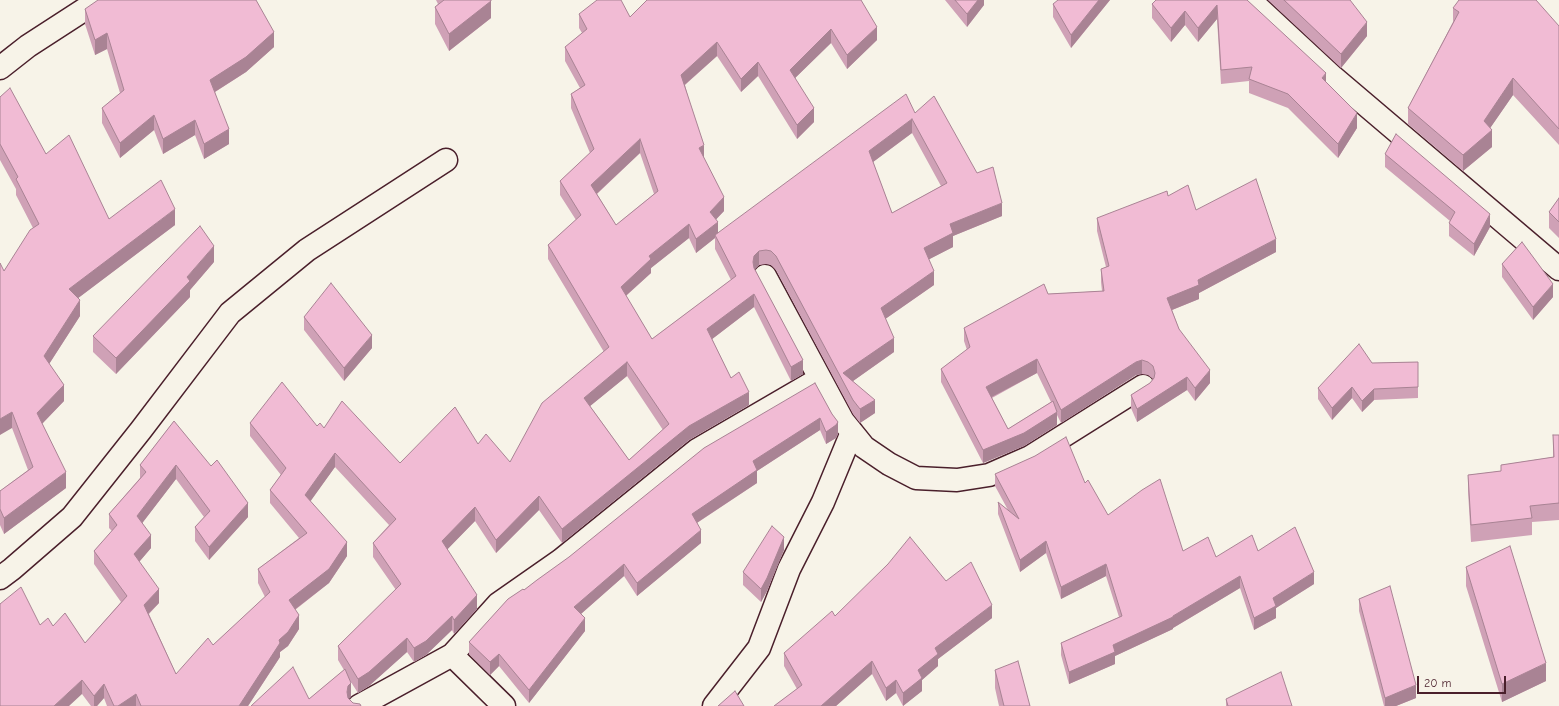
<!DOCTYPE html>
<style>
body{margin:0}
#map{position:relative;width:1559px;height:706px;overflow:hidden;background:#f7f3e8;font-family:"Comic Neue",sans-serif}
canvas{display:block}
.scale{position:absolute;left:1417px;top:676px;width:89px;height:18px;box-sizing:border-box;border:2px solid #4a1f2b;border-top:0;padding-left:5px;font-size:12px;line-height:14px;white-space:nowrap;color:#4a1f2b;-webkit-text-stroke:3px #f7f3e8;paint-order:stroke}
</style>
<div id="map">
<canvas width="1559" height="706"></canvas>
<div class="scale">20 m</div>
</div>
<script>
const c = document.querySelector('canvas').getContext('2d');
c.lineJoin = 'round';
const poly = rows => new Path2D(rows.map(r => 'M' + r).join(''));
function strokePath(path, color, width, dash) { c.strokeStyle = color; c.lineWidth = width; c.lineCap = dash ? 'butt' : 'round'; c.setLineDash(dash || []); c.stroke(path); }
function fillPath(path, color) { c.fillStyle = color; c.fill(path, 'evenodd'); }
const street = poly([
 [1250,0,1333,77,1559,269],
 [0,68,28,46,99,0],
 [765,276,843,421,864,447,889,464,916,478,957,480,989,475,1030,457,1143,386],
 [0,578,12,569,72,517,141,430,230,313,307,250,446,160],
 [452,655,504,706],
 [359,706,452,655,498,604,561,560,697,450,819,379],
 [714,706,759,648,789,569,823,502,852,432]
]);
strokePath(street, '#4a1f2b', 25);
strokePath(street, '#f7f3e8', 22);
fillPath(poly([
 [436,0,491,0,491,18,449,51,435,24,435,7,438,4],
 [861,0,877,40,847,69,831,43,795,78,814,122,797,139,758,76,741,92,717,56,685,85,704,158,724,211,716,219,718,233,915,113,1002,216,953,236,953,247,929,259,934,285,885,319,894,352,853,381,875,413,860,423,853,414,776,270,771,265,766,264,759,265,755,269,803,374,791,381,754,307,712,339,731,378,749,405,689,440,562,543,539,510,496,553,475,521,447,549,477,609,454,634,452,630,426,655,414,662,407,652,369,686,358,693,349,679,351,697,309,699,344,670,338,660,338,646,396,590,373,557,373,543,389,525,335,467,310,501,347,556,329,583,295,610,299,629,288,646,280,652,280,657,248,706,107,706,104,698,97,706,91,706,82,694,40,625,53,626,85,643,121,602,94,564,94,551,112,531,109,528,109,514,140,478,140,465,174,421,248,517,209,560,195,541,195,527,204,517,176,479,142,523,151,548,139,562,159,603,149,614,176,674,213,645,265,597,258,583,258,569,299,538,270,503,270,490,281,475,250,436,250,423,317,426,324,428,400,463,478,444,510,462,604,352,548,259,548,245,576,220,560,195,560,181,590,153,571,108,571,94,580,88,565,61,565,47,582,33,579,28,579,14,630,17],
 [912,133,941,186,892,213,873,162],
 [640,153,654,194,616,225,597,194],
 [689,238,696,253,715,238,715,249,731,280,652,339,626,296,651,273,651,268],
 [627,376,663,430,629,460,590,406],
 [945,0,984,0,984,5,967,27],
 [1110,0,1071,48,1053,17,1053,4],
 [1247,0,1326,82,1357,128,1338,158,1288,108,1249,93,1249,81,1221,84,1217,19,1198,42,1185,25,1171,42,1152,18,1152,4],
 [1268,0,1350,0,1367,36,1341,68],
 [1453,8,1559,26,1559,145,1513,95,1490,128,1492,147,1463,171,1408,124,1408,108,1453,22],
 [85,9,274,47,246,72,215,92,229,144,204,159,195,135,163,154,154,130,120,158,102,123,102,108,120,93,107,49,95,55,85,24],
 [0,97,46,154,109,219,175,225,78,298,80,316,49,364,64,401,42,424,66,488,4,534,0,525,0,491,28,470,12,428,4,271,33,228,16,195,16,189,0,160],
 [1385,154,1490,227,1474,256,1449,236,1449,223,1450,221,1385,167],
 [1168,196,1276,252,1199,293,1199,299,1172,310,1179,329,1210,383,1195,401,1187,390,1137,422,1131,408,1131,395,1150,383,1153,379,1148,375,1142,374,1136,375,1061,423,1057,415,1057,425,1024,446,983,463,941,382,941,369,967,350,964,341,964,328,1048,294,1102,291,1101,282,1101,269,1106,267,1097,231,1097,218],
 [1037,373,1051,402,1008,429,992,398],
 [1559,198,1559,238,1549,228,1549,212],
 [214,262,190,290,190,297,116,374,93,352,93,336],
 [1502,264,1553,297,1533,320,1502,277],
 [304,317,372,348,344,381,304,330],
 [1418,362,1418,398,1374,400,1362,412,1352,398,1332,420,1318,399,1318,388,1372,363],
 [815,383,838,434,836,438,826,444,820,430,757,471,757,483,697,523,701,543,637,596,624,576,581,614,585,631,529,703,499,666,490,675,469,654,469,642,524,590],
 [1553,435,1559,435,1559,520,1532,522,1532,535,1471,542,1468,491,1468,475,1501,471,1501,465,1553,457],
 [995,474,1085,483,1108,515,1183,551,1216,557,1258,551,1314,584,1276,608,1276,618,1254,630,1240,588,1173,628,1173,629,1115,656,1115,664,1069,684,1061,655,1061,643,1119,617,1106,576,1061,599,1046,553,1020,572,998,514,998,502,1008,510,995,486],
 [784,550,767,591,761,602,743,585,743,572],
 [1466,567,1546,681,1502,702,1466,586],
 [946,581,992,618,938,659,938,666,922,680,922,691,903,706,896,693,886,701,872,674,836,706,774,706,797,689,784,666,784,653,835,616],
 [1359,599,1416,698,1396,706,1384,706,1359,611],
 [995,670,1030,706,999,706,995,688],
 [1226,699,1292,706,1226,706]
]), '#cfa1b6');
fillPath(poly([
 [978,0,984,0,984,5,967,27,967,14],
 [1099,0,1110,0,1071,48,1071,35],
 [491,1,491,18,449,51,449,34],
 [1217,5,1217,19,1198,42,1198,28],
 [1185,11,1185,25,1171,42,1171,28],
 [1367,22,1367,36,1341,68,1341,54],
 [877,27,877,40,847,69,847,55],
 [831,29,831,43,790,83,790,70],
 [274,32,274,47,246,72,210,95,210,80],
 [107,33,107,49,95,55,95,40],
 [717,42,717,56,681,88,681,75],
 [758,62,758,76,741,92,741,79],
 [1326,73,1326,87,1322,78],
 [1513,78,1513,95,1484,137,1484,121],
 [814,108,814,122,797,139,797,125],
 [1357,113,1357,128,1338,158,1338,144],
 [154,115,154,130,120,158,120,143],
 [912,119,912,133,869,165,869,151],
 [195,120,195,135,163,154,163,139],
 [229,129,229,144,204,159,204,144],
 [1492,130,1492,147,1463,171,1463,155],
 [640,139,640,153,591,199,591,185],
 [704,145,704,158,699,161,699,148],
 [724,197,724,211,710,226,710,212],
 [1002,203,1002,216,953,236,953,247,924,262,924,248,950,224],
 [175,209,175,225,69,305,69,289],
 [1490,214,1490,227,1474,256,1474,244],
 [718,222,718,236,715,235,715,238,696,253,696,239],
 [689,224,689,238,651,268,651,273,621,300,621,287,649,256],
 [1276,239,1276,252,1199,293,1199,299,1167,312,1167,298,1198,280],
 [214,246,214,262,190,290,190,297,116,374,116,358],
 [759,251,759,265,754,270,753,262,754,256],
 [934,271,934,285,881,322,881,308],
 [1553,284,1553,297,1533,320,1533,307],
 [754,294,754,307,707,343,707,329],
 [80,300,80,316,44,372,44,356],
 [372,335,372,348,344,381,344,368],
 [894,338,894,352,846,386,843,373],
 [1037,359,1037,373,986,400,986,387],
 [803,360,803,374,791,381,791,367],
 [1142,360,1142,374,1136,375,1061,423,1061,410,1136,362],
 [627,362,627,376,584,411,584,398],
 [1210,370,1210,383,1195,401,1195,388],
 [1187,377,1187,390,1137,422,1137,409],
 [64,385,64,401,37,429,37,413],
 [1352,387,1352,398,1332,420,1332,408],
 [1374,389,1374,400,1362,412,1362,401],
 [749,392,749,405,689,440,562,543,562,529,689,426],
 [875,400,875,413,860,423,860,409],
 [12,412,12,428,0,435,0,419],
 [1057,412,1057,425,1024,446,983,463,983,450],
 [820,418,820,430,757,471,757,483,692,526,692,514,753,461],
 [838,422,838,434,836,438,826,444,826,432],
 [335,453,335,467,305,509,305,495],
 [176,465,176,479,137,530,137,516],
 [66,472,66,488,4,534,4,518],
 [539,496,539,510,496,553,496,540],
 [248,503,248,517,209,560,209,547],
 [475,507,475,521,442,555,442,541],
 [701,530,701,543,637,596,637,583],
 [151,535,151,548,134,568,134,554],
 [784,537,784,550,767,591,761,602,761,589],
 [1046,541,1046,553,1020,572,1020,560],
 [347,542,347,556,329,583,289,614,289,600],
 [624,564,624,576,574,620,574,607],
 [1106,564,1106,576,1061,599,1061,587],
 [1314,572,1314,584,1276,608,1276,618,1254,630,1254,618,1273,598],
 [1240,576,1240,588,1173,628,1173,629,1115,656,1115,664,1069,684,1069,672,1113,645,1173,616],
 [159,589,159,603,144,618,144,605],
 [477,595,477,609,454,634,454,620],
 [992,605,992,618,938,659,938,666,922,680,922,691,903,706,903,693,918,670,935,648],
 [299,615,299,629,288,646,280,652,280,657,248,706,239,706,279,640],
 [452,616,452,630,426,655,414,662,414,648],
 [585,618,585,631,529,703,529,690],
 [407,638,407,652,369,686,358,693,358,679],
 [499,654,499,666,490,675,490,662],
 [872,661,872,674,836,706,821,706],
 [1546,663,1546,681,1502,702,1502,684],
 [82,680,82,694,69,706,54,706],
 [896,680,896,693,886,701,886,688],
 [351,683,351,697,348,700,347,692,348,686],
 [104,684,104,698,97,706,94,706,94,696],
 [1416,685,1416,698,1396,706,1385,706,1385,698],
 [136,694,136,706,118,706]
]), '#a98394');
const building = poly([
 [98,0,256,0,274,32,246,57,210,80,229,129,204,144,195,120,163,139,154,115,120,143,102,108,124,90,107,33,95,40,85,9,98,0],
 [444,0,491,0,491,1,449,34,435,7,444,0],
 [597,0,621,0,630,17,647,0,861,0,877,27,847,55,831,29,790,70,814,108,797,125,758,62,741,79,717,42,681,75,704,145,699,148,724,197,710,212,718,222,696,239,689,224,649,256,651,259,621,287,652,339,736,276,715,235,906,94,915,113,934,96,977,173,993,167,1002,203,950,224,953,233,924,248,934,271,881,308,894,338,843,373,875,400,860,409,853,400,776,256,771,251,766,250,759,251,754,256,753,262,754,268,803,360,791,367,754,294,707,329,731,378,739,372,749,392,689,426,562,529,539,496,496,540,475,507,442,541,477,595,454,620,452,616,426,641,414,648,407,638,369,672,358,679,338,646,401,584,373,543,396,519,335,453,305,495,347,542,329,569,289,600,299,615,288,632,279,640,280,643,239,706,141,706,136,694,118,706,114,706,104,684,94,696,82,680,54,706,0,706,0,604,21,587,40,625,48,618,53,626,65,613,85,643,127,596,94,551,117,525,109,514,146,472,140,465,174,421,211,466,217,460,248,503,209,547,195,527,210,511,176,465,137,516,151,535,134,554,159,589,144,605,176,674,208,638,213,645,270,592,258,569,307,533,270,490,286,468,250,423,282,382,317,426,320,423,324,428,342,401,400,463,455,407,478,444,486,434,510,462,542,403,609,347,548,245,581,215,560,181,594,149,571,94,585,85,565,47,587,29,579,14,597,0],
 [912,119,947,183,892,213,869,151,912,119],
 [640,139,658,191,616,225,591,185,640,139],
 [627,362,669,424,629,460,584,398,627,362],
 [955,0,978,0,967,14,955,0],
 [1058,0,1099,0,1071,35,1053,4,1058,0],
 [1156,0,1247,0,1326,73,1322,78,1357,113,1338,144,1288,94,1249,79,1252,67,1221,70,1217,5,1198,28,1185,11,1171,28,1152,4,1156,0],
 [1284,0,1350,0,1367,22,1341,54,1284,0],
 [1459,0,1536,0,1559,26,1559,129,1513,78,1484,121,1492,130,1463,155,1408,108,1459,12,1453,8,1459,0],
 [10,88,46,154,69,135,109,219,161,180,175,209,69,289,80,300,44,356,64,385,37,413,66,472,4,518,0,509,0,491,33,467,12,412,0,419,0,263,4,271,30,230,39,224,16,179,18,177,0,144,0,97,10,88],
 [1396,134,1490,214,1474,244,1449,223,1455,212,1385,154,1396,134],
 [1256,179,1276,239,1198,280,1199,285,1167,298,1179,329,1210,370,1195,388,1187,377,1137,409,1131,395,1150,383,1154,378,1155,373,1153,366,1148,362,1142,360,1136,362,1061,410,1037,359,986,387,1008,429,1053,401,1057,412,1024,433,983,450,941,369,970,347,964,328,1044,284,1048,294,1104,291,1101,269,1109,266,1097,218,1167,191,1168,196,1188,185,1196,210,1256,179],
 [1559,198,1559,222,1549,212,1559,198],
 [200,226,214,246,187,277,190,281,116,358,93,336,200,226],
 [1522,242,1553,284,1533,307,1502,264,1522,242],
 [331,283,372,335,344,368,304,317,331,283],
 [1359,344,1372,363,1418,362,1418,387,1374,389,1362,401,1352,387,1332,408,1318,388,1359,344],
 [815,383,832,414,838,422,836,425,826,432,820,418,753,461,757,470,692,514,701,530,637,583,624,564,574,607,585,618,529,690,499,654,490,662,469,642,508,599,523,589,524,590,537,580,569,557,704,448,815,383],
 [1553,435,1559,435,1559,503,1530,506,1532,518,1471,525,1468,475,1501,471,1501,465,1554,457,1553,435],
 [1066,437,1085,483,1088,480,1108,515,1142,490,1160,479,1183,551,1208,537,1216,557,1252,535,1258,551,1295,527,1314,572,1273,598,1276,606,1254,618,1240,576,1173,616,1173,617,1113,645,1115,652,1069,672,1061,643,1122,616,1106,564,1061,587,1046,541,1020,560,998,502,1019,519,995,474,1035,456,1066,437],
 [772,526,784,537,767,578,761,589,743,572,772,526],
 [910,537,946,581,971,562,992,605,935,648,938,654,918,670,922,678,903,693,896,680,886,688,872,661,821,706,774,706,802,685,784,653,832,611,835,616,888,564,910,537],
 [1510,546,1546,663,1502,684,1466,567,1510,546],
 [1390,586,1416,685,1385,698,1359,599,1390,586],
 [1018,661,1030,706,1004,706,995,670,1018,661],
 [293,667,309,699,345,669,351,683,348,686,347,692,348,698,353,703,360,704,361,706,251,706,293,667],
 [1281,672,1292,706,1228,706,1226,699,1281,672],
 [735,691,744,706,718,706,735,691]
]);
fillPath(building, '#f1bbd4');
strokePath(building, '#a98394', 1);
</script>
